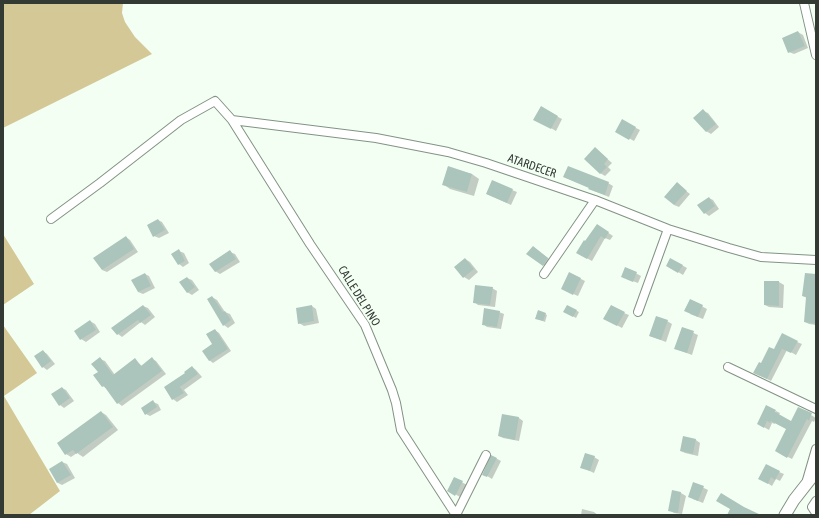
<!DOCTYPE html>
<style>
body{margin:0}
#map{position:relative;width:819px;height:518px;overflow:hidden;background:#f4fff4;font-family:"Asap Condensed",sans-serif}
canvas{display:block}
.frame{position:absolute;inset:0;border:4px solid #333a34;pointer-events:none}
</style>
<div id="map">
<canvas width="819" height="518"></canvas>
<div class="frame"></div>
</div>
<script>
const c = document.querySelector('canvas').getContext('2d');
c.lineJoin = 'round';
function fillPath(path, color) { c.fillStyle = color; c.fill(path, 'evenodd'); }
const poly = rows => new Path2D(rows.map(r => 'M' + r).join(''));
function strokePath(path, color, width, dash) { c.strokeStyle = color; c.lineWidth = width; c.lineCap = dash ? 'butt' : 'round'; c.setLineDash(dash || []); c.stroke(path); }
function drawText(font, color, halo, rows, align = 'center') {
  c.font = font + ' "Asap Condensed",sans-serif'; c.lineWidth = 4; c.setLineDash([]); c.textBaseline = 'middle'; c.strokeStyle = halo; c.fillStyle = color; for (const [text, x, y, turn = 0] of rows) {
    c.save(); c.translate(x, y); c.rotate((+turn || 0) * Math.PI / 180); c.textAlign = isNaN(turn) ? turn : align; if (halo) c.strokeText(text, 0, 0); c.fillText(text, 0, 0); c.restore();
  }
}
fillPath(poly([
 [3,3,123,3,122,13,125,22,135,37,152,54,3,128],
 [3,234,34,284,3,305],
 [3,325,37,373,4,396,60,491,29,515,3,515]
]), '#d4c897');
fillPath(poly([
 [798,32,803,35,808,48,794,54,789,52],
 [541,108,562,119,556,131,535,119],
 [703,111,708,113,719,127,711,134,706,131],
 [622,121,640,130,634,141,616,131],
 [595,148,612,163,608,167,611,170,605,176,600,173],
 [448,167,472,174,479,179,474,196,450,189,443,184],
 [564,177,608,183,613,186,609,197,594,191,590,189,590,188],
 [677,184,690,194,679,207,674,205],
 [512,190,517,192,511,205,487,194],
 [709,198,713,200,719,209,709,216,705,213],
 [158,220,162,222,169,233,159,238,154,236],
 [601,228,613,236,610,240,605,238,592,261,577,253,585,242],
 [126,237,130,240,138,252,107,272,102,270],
 [537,250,552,261,548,268,543,265],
 [179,251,184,253,189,263,183,267,179,264],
 [230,252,235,254,240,262,220,274,215,271],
 [465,259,470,262,478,272,469,280,464,277,456,267],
 [671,259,687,268,683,275,667,265],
 [626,268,641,276,638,283,627,279],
 [569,273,585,281,578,296,566,291],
 [145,274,149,276,155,288,143,294,138,292],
 [816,275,816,325,809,324,805,322,807,298,803,296],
 [187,278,192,280,199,290,192,295,187,292],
 [765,282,779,282,784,285,783,308,769,307,765,305],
 [492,288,497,291,495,307,478,305,474,302],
 [212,297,217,300,225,312,230,314,235,323,228,328,224,325],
 [690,300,707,309,703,319,690,314],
 [143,306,148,308,155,317,145,325,141,322,122,337,118,334],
 [312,306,316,309,319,323,304,326,299,323],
 [568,306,579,312,576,318,565,312],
 [499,312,504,314,501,329,487,327,483,324],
 [624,313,629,315,622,328,609,321],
 [545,314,547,315,545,322,538,319],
 [90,321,95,324,100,332,86,342,81,339,75,331],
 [667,321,672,324,666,342,650,336],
 [682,328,698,335,692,355,676,349],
 [215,330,219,333,231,351,213,363,209,360],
 [797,342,802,344,796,355,787,350,771,381,759,375,761,364,774,350],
 [43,351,47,354,55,364,47,370,43,367],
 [100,359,105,361,115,375,135,360,142,366,152,359,156,361,166,374,122,406,118,403,107,389,103,386,99,372],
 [192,367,196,370,202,377,184,390,188,395,177,402,173,399],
 [62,388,66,390,74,401,64,408,60,405],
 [153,402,158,404,161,410,150,416,146,414],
 [799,408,816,418,814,422,812,421,792,459,780,453,787,429,775,423,775,424,772,423,769,430,762,426,776,411,780,413,779,415,792,422],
 [101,412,106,415,118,430,83,457,77,453,71,457,66,454],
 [503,415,519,418,523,421,519,441,503,438,499,436],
 [683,438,696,440,700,443,698,456,685,453,681,451],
 [492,456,501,461,492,479,484,474],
 [594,457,599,460,594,473,581,467],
 [62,462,67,464,75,478,62,485,58,483,50,469],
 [779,472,784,474,780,481,776,479,772,486,764,481],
 [454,478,467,485,460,497,448,490],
 [694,483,708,490,703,503,693,499],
 [673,492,681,493,686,496,682,514,674,513,669,510],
 [582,509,594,512,598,515,581,515]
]), '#0003');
fillPath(poly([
 [798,31,805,46,788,53,782,38],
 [541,106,558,116,551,129,533,120],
 [703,109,716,124,706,132,693,118],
 [622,119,636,127,629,140,615,132],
 [595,147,608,159,604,164,607,167,600,174,584,159],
 [448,166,472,174,467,192,442,185],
 [568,166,609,182,605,195,588,189,589,188,563,177],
 [492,180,513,189,507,203,486,194],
 [677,182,687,191,674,205,664,197],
 [709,197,715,206,704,214,697,205],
 [158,219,165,230,153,237,147,225],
 [597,224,609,232,605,239,601,236,587,259,576,253,584,240,585,241],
 [126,236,134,249,102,270,93,258],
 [533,246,548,258,543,266,526,254],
 [179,249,185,261,178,265,171,254],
 [230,250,236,259,215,272,209,264],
 [465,258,474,269,463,278,454,267],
 [670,258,683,265,678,273,666,266],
 [625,267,637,272,633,282,621,277],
 [569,272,581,278,573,295,561,289],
 [145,273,151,286,138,292,131,280],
 [805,273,816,274,816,324,804,322,806,297,802,296],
 [187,277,195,287,187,293,179,282],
 [764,281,779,281,779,306,764,305],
 [475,285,493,287,490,305,473,303],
 [212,296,223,312,225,311,231,320,223,326,207,299],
 [690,299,703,305,698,317,684,311],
 [143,305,151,315,140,323,138,320,117,335,111,328],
 [312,305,314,321,298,324,296,308],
 [567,305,577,310,573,317,563,312],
 [611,305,625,312,617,326,603,319],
 [484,308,500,311,497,327,482,325],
 [538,310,546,313,543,321,535,319],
 [656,316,668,320,661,340,649,336],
 [90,320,96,330,80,340,74,331],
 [682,327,694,331,687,353,674,349],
 [215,329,228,349,209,361,202,351,212,344,206,334],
 [782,333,798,341,791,353,782,349,767,379,753,373,759,362,761,363,769,347,774,349],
 [43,350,51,361,42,368,34,356],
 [100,357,113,375,135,358,141,366,152,357,162,371,117,404,104,386,102,387,93,375,98,372,91,364],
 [192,366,198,374,180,387,184,393,172,400,164,387,185,373,184,372],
 [62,387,70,398,59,406,51,394],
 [153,400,157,407,145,415,141,408],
 [766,405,776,410,775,412,791,421,798,407,812,413,809,421,807,419,787,458,775,451,786,429,771,421,770,423,767,421,764,428,757,424],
 [101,411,113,427,76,454,73,450,65,455,57,443],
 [502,414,519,417,515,440,498,436],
 [683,436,696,439,693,454,680,451],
 [585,453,595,456,590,471,580,468],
 [491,455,497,458,487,477,482,475],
 [62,461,71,475,57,483,49,469],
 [766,464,780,471,775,480,771,477,768,484,758,479],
 [454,477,463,481,455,496,447,491],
 [693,482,704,486,698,501,688,497],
 [672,490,681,492,678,513,668,511],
 [721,493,744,507,761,515,727,515,730,509,716,501]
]), '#acc5bc');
const minor = poly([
 [804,3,816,55],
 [232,120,376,138,448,152,486,163,595,200,668,229,729,248,761,257,816,260],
 [51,219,100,183,181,120,215,101,232,120,310,244,365,325,392,390,396,403,401,430,456,515],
 [544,274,595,200],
 [638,312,668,229],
 [728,367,816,409],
 [807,480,816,449],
 [816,501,812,507,816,513],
 [456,515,486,455]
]);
const secondary = poly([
 [785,515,794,500,816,472]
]);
strokePath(minor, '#829384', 10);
strokePath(secondary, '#829384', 13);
strokePath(minor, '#fff', 8);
strokePath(secondary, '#fff', 11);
drawText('12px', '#333a34', '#f4fff4', [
 ["ATARDECER",532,166,19],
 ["CALLE DEL PINO",359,296,58]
]);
</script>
